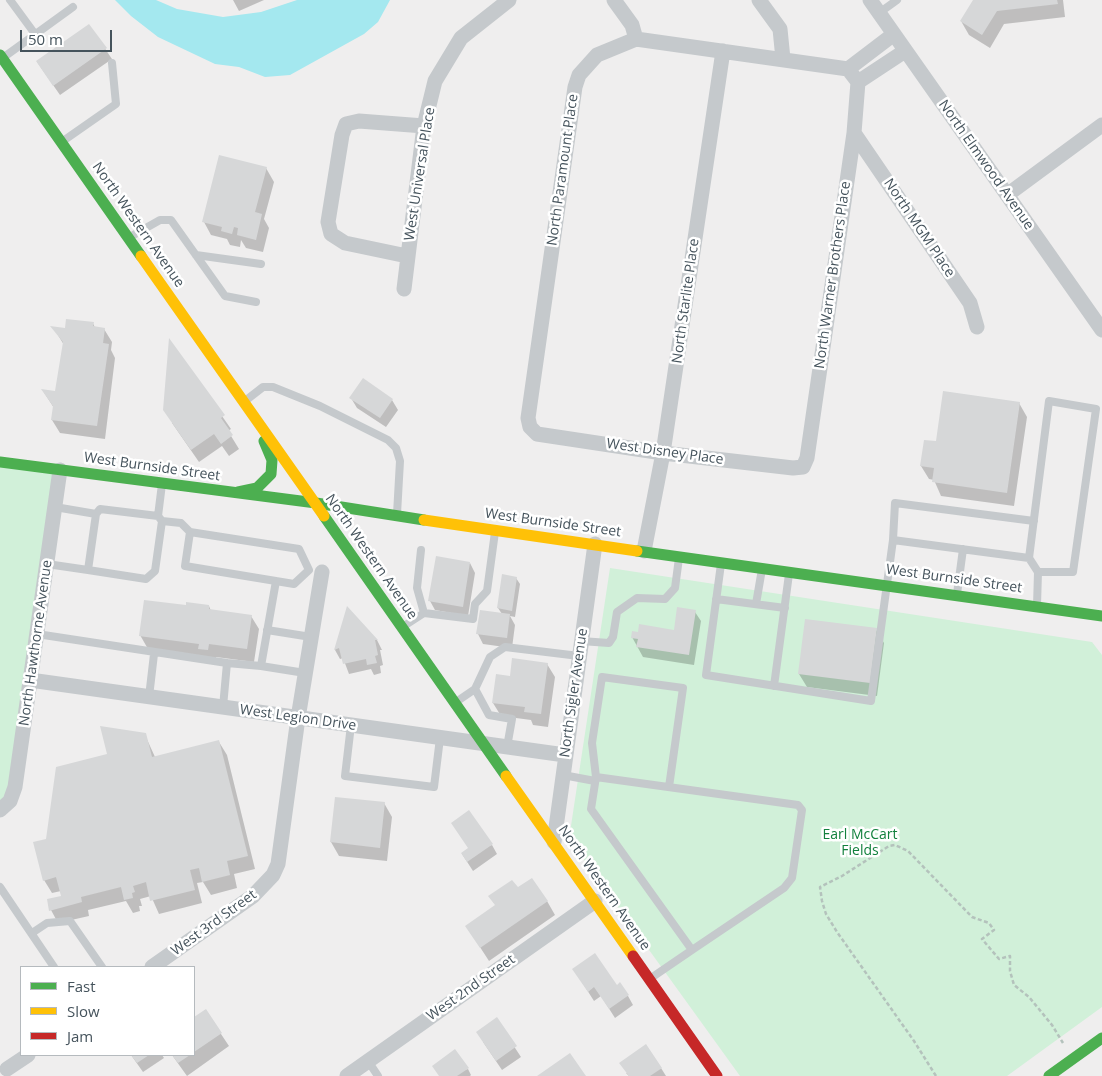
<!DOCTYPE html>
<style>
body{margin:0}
#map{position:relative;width:1102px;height:1076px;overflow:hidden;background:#efeeee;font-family:"Open Sans",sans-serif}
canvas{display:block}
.legend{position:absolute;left:20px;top:966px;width:175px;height:90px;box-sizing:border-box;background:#fff;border:1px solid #b5babe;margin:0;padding:6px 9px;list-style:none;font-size:15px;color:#45535c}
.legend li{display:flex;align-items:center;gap:10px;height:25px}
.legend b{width:25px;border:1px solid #b5babe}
.scale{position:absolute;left:20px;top:30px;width:92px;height:22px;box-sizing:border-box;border:2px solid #45535c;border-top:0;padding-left:6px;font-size:15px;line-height:18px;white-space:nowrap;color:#45535c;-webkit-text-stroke:4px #fff;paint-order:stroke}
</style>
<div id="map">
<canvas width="1102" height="1076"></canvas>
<ul class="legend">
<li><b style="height:6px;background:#4caf50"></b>Fast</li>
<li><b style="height:6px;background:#ffc107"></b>Slow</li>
<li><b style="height:6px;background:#c62828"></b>Jam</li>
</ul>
<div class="scale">50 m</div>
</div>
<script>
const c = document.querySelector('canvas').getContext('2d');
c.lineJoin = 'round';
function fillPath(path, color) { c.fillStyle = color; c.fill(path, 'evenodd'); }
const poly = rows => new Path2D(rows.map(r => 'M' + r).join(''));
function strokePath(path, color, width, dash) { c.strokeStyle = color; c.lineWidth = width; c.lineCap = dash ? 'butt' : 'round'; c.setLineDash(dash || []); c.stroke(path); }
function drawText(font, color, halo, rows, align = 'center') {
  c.font = font + ' "Open Sans",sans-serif'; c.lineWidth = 5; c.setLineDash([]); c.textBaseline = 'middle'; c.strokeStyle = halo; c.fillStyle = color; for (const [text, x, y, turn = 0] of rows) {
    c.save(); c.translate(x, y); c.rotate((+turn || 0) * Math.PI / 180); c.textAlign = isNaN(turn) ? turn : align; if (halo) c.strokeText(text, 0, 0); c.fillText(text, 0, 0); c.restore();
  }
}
fillPath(poly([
 [0,462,60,470,15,787,0,810],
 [610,568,1092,642,1102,655,1102,1007,1007,1076,740,1076,569,839]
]), '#d1f0d9');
fillPath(poly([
 [115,0,156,0,177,9,223,17,261,12,297,0,390,0,378,22,364,34,290,75,265,77,239,67,215,64,158,37,131,16]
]), '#a4e8ef');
fillPath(poly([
 [233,0,264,0,239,11],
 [974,0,1063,0,1065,17,1004,24,990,48,969,35,961,21],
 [89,25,112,59,60,95,37,62],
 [266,168,274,182,264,219,269,228,263,252,246,248,241,240,240,247,230,245,227,239,211,235,204,222],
 [93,323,95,328,104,329,112,342,111,350,115,358,105,439,60,433,52,420,54,408,43,391,56,393,64,345,53,327,66,329],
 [170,341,231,429,228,431,239,449,229,456,222,446,199,462,172,423],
 [351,398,392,400,398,410,386,427,357,408],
 [1019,403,1027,417,1014,506,941,496,934,480,929,479,921,466,937,443],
 [470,563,475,573,468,616,435,610,430,601],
 [516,578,520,584,515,617,510,616,515,625,512,648,483,644,478,634,502,614,498,608],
 [209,606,211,611,251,616,259,629,254,662,216,657,215,663,148,649,140,635,187,607],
 [347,609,377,640,382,650,380,650,383,665,380,666,381,673,374,675,371,669,349,674,343,658,340,659,335,650],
 [695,612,701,621,694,665,643,657,632,637,675,631],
 [876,630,884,643,877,696,807,687,799,674],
 [547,664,555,677,548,727,533,725,531,720,501,716,493,703,511,678],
 [145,735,155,757,219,742,227,755,255,869,234,874,237,888,211,895,203,882,197,883,202,903,159,914,151,896,140,899,142,906,139,906,140,911,133,913,126,901,88,910,89,916,58,923,51,910,62,897,61,891,52,893,44,880,47,840,108,755],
 [336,798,384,803,392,817,387,861,339,856,331,842],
 [492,845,497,854,473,871,462,854],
 [518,889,547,901,555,915,489,961,467,927,496,906,490,897],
 [580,979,616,986,628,996,633,1005,615,1018,601,996,594,1001],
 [205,1010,229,1046,187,1076,172,1055,194,1055,194,1019],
 [496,1019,521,1057,502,1070,483,1042],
 [131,1055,162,1055,164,1058,143,1072],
 [661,1068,666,1076,629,1076,626,1073],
 [468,1069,471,1075,470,1076,440,1076]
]), '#0003');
fillPath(poly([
 [973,0,1057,0,1058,4,997,11,982,35,960,21],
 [89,24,107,48,53,86,36,61],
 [219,155,267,167,255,212,262,214,256,240,237,235,238,228,234,227,232,234,221,231,222,227,202,222],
 [66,319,94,322,93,326,105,328,103,343,109,344,97,426,51,420,53,406,41,389,55,391,63,342,50,326,65,328],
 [169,338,225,415,221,418,233,435,221,444,214,434,191,450,163,410],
 [363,378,393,399,380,418,349,398],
 [943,391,1020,402,1007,493,932,482,934,468,920,466,924,440,936,441],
 [436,556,470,562,463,607,428,601],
 [502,574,517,577,512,611,497,608],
 [144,600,186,605,186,602,209,605,209,609,252,615,247,649,209,644,208,650,198,649,199,644,139,636],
 [347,606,378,640,375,640,378,655,375,656,377,663,367,665,366,659,343,664,339,648,334,650],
 [677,607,696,610,689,655,636,647,638,639,631,638,632,631,638,632,639,624,674,630],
 [480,610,510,614,507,638,476,634],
 [805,619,877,628,870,683,798,674],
 [512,658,548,663,541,714,524,712,525,707,492,703,496,674,510,676],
 [100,726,146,733,152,757,219,740,248,856,227,861,230,875,202,882,199,868,190,870,195,890,150,901,146,882,133,886,135,892,132,893,133,898,124,900,121,887,81,897,82,902,49,911,47,899,61,896,56,877,43,881,33,842,46,839,56,767,107,754],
 [335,797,385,802,380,848,330,842],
 [469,810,493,844,467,862,461,853,468,848,451,823],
 [532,878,548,901,480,948,465,926,495,905,488,896,512,880,518,887],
 [595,953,617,985,620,982,629,995,609,1009,594,987,588,992,572,969],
 [206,1009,222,1033,194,1052,194,1017],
 [497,1017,517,1046,496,1061,476,1032],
 [646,1044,662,1068,650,1076,629,1076,619,1063],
 [455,1049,469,1068,457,1076,439,1076,432,1066],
 [570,1053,586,1076,537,1076],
 [131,1055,149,1055,137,1063],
 [172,1055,190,1055,178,1063]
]), '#d6d7d8');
strokePath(poly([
 [936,1076,914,1041,837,932,826,914,822,901,820,887,842,876,889,846,895,845,908,851,972,917,989,923,994,930,982,939,999,959,1010,956,1010,971,1014,985,1029,997,1052,1025,1063,1043]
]), '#b4c2bc', 2.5, [4, 2.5]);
strokePath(poly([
 [10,0,35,34],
 [879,13,897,0],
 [4,57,73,7],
 [63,141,116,104,112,63],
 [130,237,160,220,171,220,225,296,256,302],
 [196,255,261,264],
 [245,401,263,387,273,387,320,406,388,440,396,448,400,461,397,514],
 [96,514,100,509,158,516,162,484],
 [162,521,181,523,190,532],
 [190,532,299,549,309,570,294,584,185,566,190,532],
 [893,540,895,503,1034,521],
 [421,550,417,588,424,613],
 [1029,558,1049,401,1096,409,1073,572,1038,572],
 [47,564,88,570,96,514,55,507],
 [721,564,706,675,871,701,893,540,1029,558,1038,572,1037,606],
 [88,570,146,579,155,571,162,521,158,516],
 [276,581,261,666,305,673],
 [957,594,963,549],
 [716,599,785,608],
 [756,604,762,569],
 [404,626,424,613,473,619,475,604,487,591,495,532],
 [267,630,311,637],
 [37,634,227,663],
 [581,641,609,643,613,637,617,612,637,598,665,599,675,588,679,558],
 [774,686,789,574],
 [475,689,489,715,512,719,507,747],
 [149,697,154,654],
 [456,702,475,689,490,657,505,647,579,656],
 [223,707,227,663,261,666],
 [351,725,345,776,434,787,440,738],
 [563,775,595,781],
 [596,777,592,743,602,677,683,688,669,787],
 [0,887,54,967],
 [32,933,47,923,70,921,102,967],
 [651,978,692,950,591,809,596,777,798,805,802,810,792,878,784,888,692,950],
 [368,1061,378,1076]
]), '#c5c9cc', 8);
strokePath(poly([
 [614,0,632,25,636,39],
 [759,0,780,29,783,59],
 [870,0,1102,330],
 [636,39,848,69,858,82,854,133,807,458,803,467,793,468,663,453,537,434,530,427,528,418,575,87,579,75,597,55,636,39],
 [848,69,894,34],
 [858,82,905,51],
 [854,133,970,303,977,327],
 [1007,195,1102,125],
 [407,256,345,243,331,234,328,222,342,135,346,124,359,121,424,126],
 [404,289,424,126,435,81,461,38,509,0],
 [644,551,663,453,723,51],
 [30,680,565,755],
 [0,810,10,801,15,787,60,470],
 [554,842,595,544],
 [152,967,253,896,273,875,278,864,298,718,322,572],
 [7,1069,28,1055],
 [347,1076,595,901]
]), '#c5c9cc', 15);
strokePath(poly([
 [0,55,141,256],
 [0,462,316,503,424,520],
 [238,492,257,488,271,474,272,460,264,441],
 [324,516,506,776],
 [637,551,1102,616],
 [1049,1076,1102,1038]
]), '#4caf50', 11);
strokePath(poly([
 [141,256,324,516],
 [424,520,637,551],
 [506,776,633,956]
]), '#ffc107', 11);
strokePath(poly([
 [633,956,717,1076]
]), '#c62828', 11);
drawText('14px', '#45535c', '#fff', [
 ["North Elmwood Avenue",986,165,55],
 ["North Paramount Place",563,170,-82],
 ["West Universal Place",420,174,-81],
 ["North Western Avenue",138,225,55],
 ["North MGM Place",919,228,56],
 ["North Warner Brothers Place",833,275,-82],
 ["North Starlite Place",686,301,-82],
 ["West Disney Place",665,452,8],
 ["West Burnside Street",152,467,8],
 ["West Burnside Street",553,523,8],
 ["North Western Avenue",371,557,55],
 ["West Burnside Street",954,579,8],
 ["North Hawthorne Avenue",36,643,-82],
 ["North Sigler Avenue",574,693,-82],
 ["West Legion Drive",298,718,8],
 ["North Western Avenue",604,888,55],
 ["West 3rd Street",214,923,-36],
 ["West 2nd Street",471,988,-35]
]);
drawText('14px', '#12813d', '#fff', [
 ["Earl McCart",860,835],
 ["Fields",860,851]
]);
</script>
